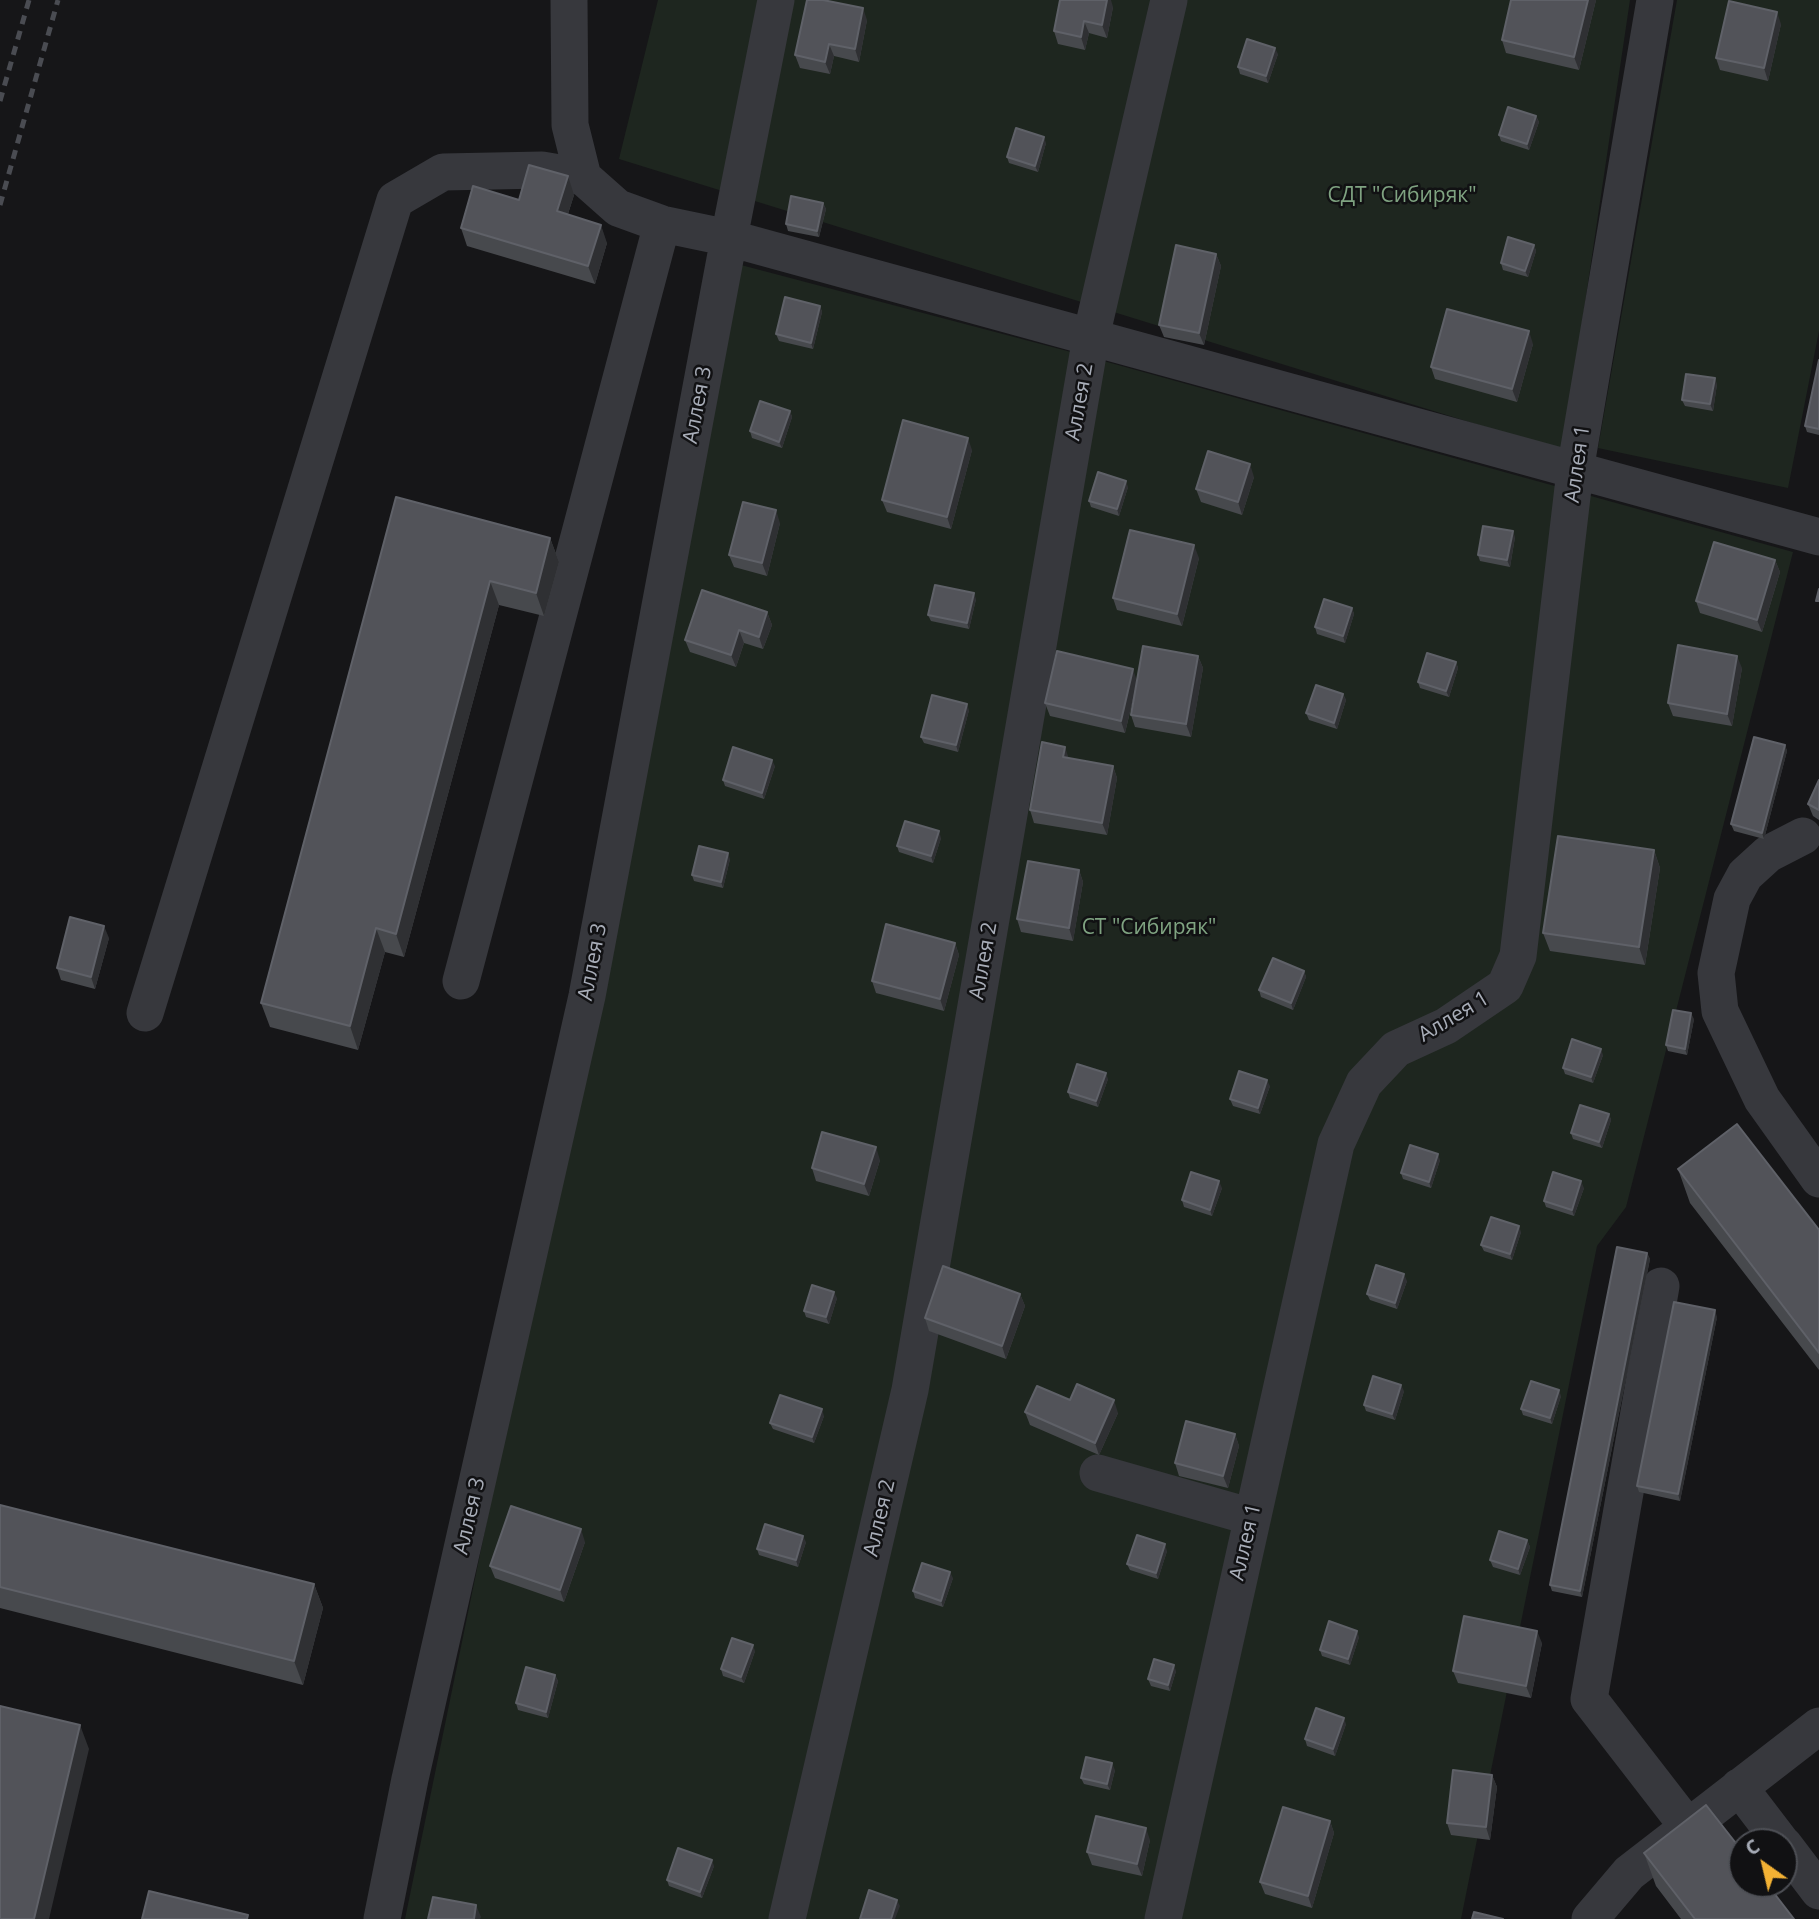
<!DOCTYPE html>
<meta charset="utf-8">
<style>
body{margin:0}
#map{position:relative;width:1819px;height:1919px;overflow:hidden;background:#161618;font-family:"Open Sans",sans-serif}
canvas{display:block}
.north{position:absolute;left:1728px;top:1828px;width:70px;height:70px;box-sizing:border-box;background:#111113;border:2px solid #4d4f55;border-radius:50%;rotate:326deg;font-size:19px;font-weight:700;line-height:28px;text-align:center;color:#a8adb8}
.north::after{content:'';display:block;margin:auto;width:24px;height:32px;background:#f2b134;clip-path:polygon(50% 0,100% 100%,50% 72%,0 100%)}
</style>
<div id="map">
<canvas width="1819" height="1919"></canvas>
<div class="north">С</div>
</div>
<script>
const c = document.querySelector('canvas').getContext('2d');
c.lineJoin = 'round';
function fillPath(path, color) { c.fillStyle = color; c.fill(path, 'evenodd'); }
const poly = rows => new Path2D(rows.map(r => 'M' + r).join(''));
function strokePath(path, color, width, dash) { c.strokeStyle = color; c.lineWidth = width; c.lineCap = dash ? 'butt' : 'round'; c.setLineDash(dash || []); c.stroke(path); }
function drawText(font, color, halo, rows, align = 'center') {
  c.font = font + ' "Open Sans",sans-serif'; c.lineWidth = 5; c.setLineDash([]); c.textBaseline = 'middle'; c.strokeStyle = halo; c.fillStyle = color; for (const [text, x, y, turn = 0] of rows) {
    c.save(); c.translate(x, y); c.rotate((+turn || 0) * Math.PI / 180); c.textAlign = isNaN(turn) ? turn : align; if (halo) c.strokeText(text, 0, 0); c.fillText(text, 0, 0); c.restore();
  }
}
fillPath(poly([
 [658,0,1630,0,1563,451,619,159],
 [1677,0,1819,0,1819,331,1788,488,1598,448],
 [741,265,1071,352,1793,552,1626,1207,1597,1246,1461,1919,405,1919,595,995]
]), '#1e261f');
strokePath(poly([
 [569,0,570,125,583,177,618,208,662,224,729,238,1819,537],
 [1803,836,1768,854,1745,875,1732,899,1716,973,1720,1011,1762,1099,1819,1179],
 [461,981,662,224],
 [145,1013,395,200,443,172,542,170,583,177],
 [1661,1286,1589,1699,1688,1827],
 [1098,1473,1252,1517],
 [1739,1787,1781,1842],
 [1784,1845,1819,1891],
 [382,1919,410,1779,587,996,729,238,776,0],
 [787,1919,910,1390,1091,337,1169,0],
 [1163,1919,1336,1144,1364,1083,1396,1049,1446,1026,1505,986,1518,956,1575,471,1655,0],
 [1590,1919,1629,1873,1819,1726]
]), '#37383d', 37);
strokePath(poly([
 [0,101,29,0],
 [0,205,58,0]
]), '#4a4c52', 5, [9, 7]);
fillPath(poly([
 [1511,0,1596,0,1579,70,1506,53,1502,40],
 [1113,7,1107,38,1089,33,1085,50,1058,44,1054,31],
 [867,20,859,62,834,56,830,74,800,68,795,55],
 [1781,24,1768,81,1720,70,1716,58],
 [1278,54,1268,83,1240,74,1238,67],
 [1536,116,1539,122,1529,150,1501,141,1499,135],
 [1046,143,1038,172,1009,163,1007,157],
 [574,195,568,214,607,243,595,284,467,246,461,228,519,200],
 [823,203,826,209,819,237,788,231,786,224],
 [1534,245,1536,251,1528,277,1503,270,1501,263],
 [1216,254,1221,266,1204,345,1164,337,1159,325],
 [820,306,822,312,813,349,779,341,776,334],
 [1533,344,1517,402,1435,379,1431,367],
 [1819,360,1819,435,1807,432,1805,426],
 [1717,384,1713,411,1685,406,1682,400],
 [790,411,792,417,782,448,752,438,750,431],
 [972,450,951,529,887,512,882,500],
 [1254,477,1242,515,1201,502,1196,489],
 [1128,487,1119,516,1091,507,1089,501],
 [396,497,550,538,559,562,544,616,499,605,404,957,385,952,358,1050,270,1027,261,1003],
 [780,523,767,576,734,567,729,555],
 [1515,537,1510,567,1480,561,1478,555],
 [1199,558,1182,626,1117,610,1113,598],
 [1775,560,1780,572,1762,632,1700,613,1696,601],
 [976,599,969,629,931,621,928,615],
 [1352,608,1354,614,1345,643,1317,634,1315,627],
 [767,612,772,625,763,649,744,643,736,667,690,652,685,640],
 [1198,656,1203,668,1191,737,1135,727,1131,715,1135,691,1125,733,1050,716,1045,703,1137,680],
 [1456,662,1458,668,1449,697,1420,688,1418,682],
 [1742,668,1732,726,1673,716,1668,703],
 [1343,694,1346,700,1337,729,1309,720,1306,713],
 [969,710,958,752,924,743,921,737],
 [1785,745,1787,751,1764,839,1734,831,1731,824],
 [1069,758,1113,766,1117,778,1107,835,1034,823,1030,810],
 [775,766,764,799,725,786,723,780],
 [1819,780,1819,820,1813,816,1808,804],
 [941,838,933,863,899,852,897,846],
 [1654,850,1660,868,1645,965,1550,951,1543,933],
 [730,859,723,888,694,881,692,875],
 [1079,870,1083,882,1073,941,1021,932,1017,919],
 [109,938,95,989,61,980,57,968],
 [955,943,959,955,944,1011,876,993,872,981],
 [1304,971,1306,977,1293,1010,1261,997,1259,990],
 [1694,1019,1687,1055,1668,1051,1666,1045],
 [1603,1055,1593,1083,1565,1074,1563,1068],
 [1108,1079,1098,1107,1070,1098,1068,1092],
 [1270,1086,1260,1114,1233,1106,1230,1099],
 [1609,1114,1611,1120,1602,1148,1573,1139,1571,1133],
 [880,1160,869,1196,816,1181,812,1168],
 [1440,1160,1431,1188,1403,1179,1401,1173],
 [1678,1169,1819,1230,1819,1370,1690,1203],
 [1222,1188,1212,1216,1184,1207,1182,1200],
 [1584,1188,1574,1216,1546,1207,1544,1201],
 [1521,1232,1512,1260,1484,1251,1481,1245],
 [1647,1253,1650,1259,1582,1597,1552,1591,1550,1585],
 [1407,1281,1397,1309,1370,1300,1367,1294],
 [1020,1294,1025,1306,1006,1359,929,1331,925,1318],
 [837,1298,829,1324,806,1317,804,1311],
 [1717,1317,1680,1501,1639,1492,1637,1486],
 [1404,1391,1395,1420,1366,1411,1364,1405],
 [1561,1396,1552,1424,1523,1415,1521,1409],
 [1070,1400,1118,1413,1099,1455,1030,1425,1025,1412],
 [824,1416,814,1443,773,1429,770,1423],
 [1235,1434,1239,1446,1228,1488,1179,1476,1175,1463],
 [0,1505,314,1584,323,1608,303,1685,0,1608],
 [1527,1540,1530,1547,1520,1575,1493,1567,1490,1560],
 [585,1542,564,1602,495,1578,490,1566],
 [806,1542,798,1567,759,1555,757,1549],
 [1167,1551,1158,1579,1130,1570,1127,1564],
 [953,1578,943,1607,915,1598,913,1591],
 [1359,1637,1350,1665,1322,1656,1320,1650],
 [1542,1643,1531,1698,1458,1683,1453,1671],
 [755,1651,744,1683,723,1676,721,1669],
 [1176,1671,1170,1691,1151,1686,1148,1679],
 [555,1675,558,1681,548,1718,518,1710,516,1703],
 [1346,1724,1335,1756,1307,1746,1305,1739],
 [1115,1770,1110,1790,1084,1784,1081,1778],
 [1492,1775,1497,1787,1490,1840,1451,1835,1447,1823],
 [1330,1821,1334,1833,1312,1908,1265,1894,1260,1882],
 [1150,1840,1142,1876,1092,1865,1087,1852],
 [1644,1853,1794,1919,1681,1919,1656,1886],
 [714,1866,702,1898,669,1886,667,1880]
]), '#47494d');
fillPath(poly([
 [1107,0,1111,0,1113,7,1107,38,1102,25],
 [1588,0,1596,0,1579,70,1574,57],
 [863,8,867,20,859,62,855,49],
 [1777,12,1781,24,1768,81,1764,68],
 [1084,21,1089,33,1085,50,1081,37],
 [829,44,834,56,830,74,825,62],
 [1275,48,1278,54,1268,83,1266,76],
 [1536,116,1539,122,1529,150,1527,144],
 [1044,137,1046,143,1038,172,1035,166],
 [568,176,574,195,563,229,557,211],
 [823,203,826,209,819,237,817,231],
 [601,225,607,243,595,284,588,266],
 [1534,245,1536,251,1528,277,1525,271],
 [1216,254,1221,266,1204,345,1199,333],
 [820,306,822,312,813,349,811,343],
 [1529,331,1533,344,1517,402,1512,389],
 [1715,378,1717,384,1713,411,1710,404],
 [790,411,792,417,782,448,779,442],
 [968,438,972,450,951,529,947,517],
 [1250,464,1254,477,1242,515,1238,502],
 [1126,481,1128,487,1119,516,1117,509],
 [776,510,780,523,767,576,762,563],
 [1513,531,1515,537,1510,567,1507,560],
 [550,538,559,562,544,616,536,593],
 [1194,545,1199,558,1182,626,1177,614],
 [1775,560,1780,572,1762,632,1757,620],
 [490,581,499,605,404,957,396,934],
 [974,593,976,599,969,629,967,623],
 [1352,608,1354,614,1345,643,1343,636],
 [767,612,772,625,763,649,759,637],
 [739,630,744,643,736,667,731,655],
 [1198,656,1203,668,1191,737,1186,724],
 [1737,656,1742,668,1732,726,1727,714],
 [1456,662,1458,668,1449,697,1446,691],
 [1133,669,1137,681,1125,733,1121,721],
 [1343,694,1346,700,1337,729,1334,723],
 [967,704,969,710,958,752,956,745],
 [1785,745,1787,751,1764,839,1762,833],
 [1065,747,1069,759,1063,757],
 [772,760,775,766,764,799,762,793],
 [1113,766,1117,778,1107,835,1102,823],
 [939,831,941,838,933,863,931,856],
 [1654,850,1660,868,1645,965,1639,947],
 [728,853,730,859,723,888,721,882],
 [1079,870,1083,882,1073,941,1069,928],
 [104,926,109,938,95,989,91,977],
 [376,928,385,952,358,1050,350,1026],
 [955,943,959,955,944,1011,940,999],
 [1304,971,1306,977,1293,1010,1291,1003],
 [1691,1013,1694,1019,1687,1055,1685,1049],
 [1601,1049,1603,1055,1593,1083,1591,1077],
 [1106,1073,1108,1079,1098,1107,1096,1101],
 [1267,1080,1270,1086,1260,1114,1258,1108],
 [1609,1114,1611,1120,1602,1148,1599,1142],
 [876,1147,880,1160,869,1196,864,1184],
 [1438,1154,1440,1160,1431,1188,1429,1182],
 [1219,1181,1222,1188,1212,1216,1210,1210],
 [1581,1181,1584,1188,1574,1216,1572,1210],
 [1519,1226,1521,1232,1512,1260,1510,1254],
 [1647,1253,1650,1259,1582,1597,1580,1591],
 [1404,1274,1407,1281,1397,1309,1395,1303],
 [834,1292,837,1298,829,1324,826,1317],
 [1020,1294,1025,1306,1006,1359,1002,1346],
 [1715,1310,1717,1317,1680,1501,1678,1494],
 [1401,1385,1404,1391,1395,1420,1392,1414],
 [1559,1390,1561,1396,1552,1424,1550,1418],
 [1114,1400,1118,1413,1099,1455,1095,1443],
 [822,1409,824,1416,814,1443,812,1437],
 [1235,1434,1239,1446,1228,1488,1223,1476],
 [581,1529,585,1542,564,1602,560,1590],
 [803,1536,806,1542,798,1567,796,1560],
 [1527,1540,1530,1547,1520,1575,1518,1569],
 [1165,1544,1167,1551,1158,1579,1156,1573],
 [950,1572,953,1578,943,1607,941,1601],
 [314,1584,323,1608,303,1685,294,1661],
 [1357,1631,1359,1637,1350,1665,1348,1659],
 [1537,1631,1542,1643,1531,1698,1526,1686],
 [753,1645,755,1651,744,1683,741,1677],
 [1174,1665,1176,1671,1170,1691,1168,1685],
 [555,1675,558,1681,548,1718,546,1712],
 [1344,1718,1346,1724,1335,1756,1333,1749],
 [80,1725,89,1749,49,1919,34,1919],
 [1112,1763,1115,1770,1110,1790,1107,1784],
 [1492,1775,1497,1787,1490,1840,1486,1827],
 [1330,1821,1334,1833,1312,1908,1308,1896],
 [1146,1828,1150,1840,1142,1876,1137,1864],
 [712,1860,714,1866,702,1898,700,1892],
 [897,1900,900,1906,895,1919,891,1919],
 [476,1905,481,1917,480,1919,474,1919]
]), '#2f3033');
const building = poly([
 [807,0,823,0,863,8,855,49,829,44,825,62,795,55,807,0],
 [1060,0,1107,0,1102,25,1084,21,1081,37,1054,31,1060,0],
 [1511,0,1588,0,1574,57,1502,40,1511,0],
 [1729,1,1777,12,1764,68,1716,58,1729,1],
 [1247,39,1275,48,1266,76,1238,67,1247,39],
 [1508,107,1536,116,1527,144,1499,135,1508,107],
 [1016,128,1044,137,1035,166,1007,157,1016,128],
 [529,165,568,176,557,211,601,225,588,266,461,228,473,186,519,200,529,165],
 [791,196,823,203,817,231,786,224,791,196],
 [1508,237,1534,245,1525,271,1501,263,1508,237],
 [1176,245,1216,254,1199,333,1159,325,1176,245],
 [785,297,820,306,811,343,776,334,785,297],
 [1447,309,1529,331,1512,389,1431,367,1447,309],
 [1819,360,1819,429,1805,426,1819,360],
 [1686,374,1715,378,1710,404,1682,400,1686,374],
 [760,401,790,411,779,442,750,431,760,401],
 [903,420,968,438,947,517,882,500,903,420],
 [1208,451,1250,464,1238,502,1196,489,1208,451],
 [1098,472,1126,481,1117,509,1089,501,1098,472],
 [396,497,550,538,536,593,490,581,396,934,376,928,350,1026,261,1003,396,497],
 [743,502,776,510,762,563,729,555,743,502],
 [1483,526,1513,531,1507,560,1478,555,1483,526],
 [1130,530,1194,545,1177,614,1113,598,1130,530],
 [1714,542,1775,560,1757,620,1696,601,1714,542],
 [935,585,974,593,967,623,928,615,935,585],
 [1819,589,1819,601,1816,601,1819,589],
 [702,590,767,612,759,637,739,630,731,655,685,640,702,590],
 [1324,599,1352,608,1343,636,1315,627,1324,599],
 [1678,645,1737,656,1727,714,1668,703,1678,645],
 [1143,646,1198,656,1186,724,1131,715,1143,646],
 [1057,651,1133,669,1121,721,1045,703,1057,651],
 [1427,653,1456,662,1446,691,1418,682,1427,653],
 [1316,685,1343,694,1334,723,1306,713,1316,685],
 [932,695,967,704,956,745,921,737,932,695],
 [1754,737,1785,745,1762,833,1731,824,1754,737],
 [1042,742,1065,747,1063,757,1113,766,1102,823,1030,810,1042,742],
 [733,747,772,760,762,793,723,780,733,747],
 [1819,780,1819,810,1808,804,1819,780],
 [905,821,939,831,931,856,897,846,905,821],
 [1558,836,1654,850,1639,947,1543,933,1558,836],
 [699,846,728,853,721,882,692,875,699,846],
 [1028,861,1079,870,1069,928,1017,919,1028,861],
 [70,917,104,926,91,977,57,968,70,917],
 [886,924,955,943,940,999,872,981,886,924],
 [1273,958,1304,971,1291,1003,1259,990,1273,958],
 [1673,1010,1691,1013,1685,1049,1666,1045,1673,1010],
 [1572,1039,1601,1049,1591,1077,1563,1068,1572,1039],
 [1077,1064,1106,1073,1096,1101,1068,1092,1077,1064],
 [1239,1071,1267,1080,1258,1108,1230,1099,1239,1071],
 [1580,1105,1609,1114,1599,1142,1571,1133,1580,1105],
 [1737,1124,1819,1230,1819,1353,1678,1169,1737,1124],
 [822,1132,876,1147,864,1184,812,1168,822,1132],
 [1410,1145,1438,1154,1429,1182,1401,1173,1410,1145],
 [1191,1172,1219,1181,1210,1210,1182,1200,1191,1172],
 [1553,1172,1581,1181,1572,1210,1544,1201,1553,1172],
 [1491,1217,1519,1226,1510,1254,1481,1245,1491,1217],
 [1617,1247,1647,1253,1580,1591,1550,1585,1617,1247],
 [1376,1265,1404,1274,1395,1303,1367,1294,1376,1265],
 [943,1266,1020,1294,1002,1346,925,1318,943,1266],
 [812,1285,834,1292,826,1317,804,1311,812,1285],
 [1674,1302,1715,1310,1678,1494,1637,1486,1674,1302],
 [1373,1376,1401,1385,1392,1414,1364,1405,1373,1376],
 [1531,1381,1559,1390,1550,1418,1521,1409,1531,1381],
 [1077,1384,1114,1400,1095,1443,1025,1412,1037,1386,1070,1400,1077,1384],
 [780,1395,822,1409,812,1437,770,1423,780,1395],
 [1186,1421,1235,1434,1223,1476,1175,1463,1186,1421],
 [0,1505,314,1584,294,1661,0,1587,0,1505],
 [511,1506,581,1529,560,1590,490,1566,511,1506],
 [765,1524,803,1536,796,1560,757,1549,765,1524],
 [1499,1531,1527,1540,1518,1569,1490,1560,1499,1531],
 [1137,1535,1165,1544,1156,1573,1127,1564,1137,1535],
 [922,1563,950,1572,941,1601,913,1591,922,1563],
 [1464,1616,1537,1631,1526,1686,1453,1671,1464,1616],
 [1329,1621,1357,1631,1348,1659,1320,1650,1329,1621],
 [732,1638,753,1645,741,1677,721,1669,732,1638],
 [1154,1659,1174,1665,1168,1685,1148,1679,1154,1659],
 [526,1667,555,1675,546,1712,516,1703,526,1667],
 [0,1706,80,1725,34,1919,0,1919,0,1706],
 [1316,1708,1344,1718,1333,1749,1305,1739,1316,1708],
 [1086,1757,1112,1763,1107,1784,1081,1778,1086,1757],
 [1453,1770,1492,1775,1486,1827,1447,1823,1453,1770],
 [1706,1805,1742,1851,1742,1884,1767,1884,1794,1919,1695,1919,1644,1853,1706,1805],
 [1283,1807,1330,1821,1308,1896,1260,1882,1283,1807],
 [1096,1816,1146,1828,1137,1864,1087,1852,1096,1816],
 [678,1848,712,1860,700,1892,667,1880,678,1848],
 [869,1890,897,1900,891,1919,860,1919,869,1890],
 [149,1891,248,1915,247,1919,142,1919,149,1891],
 [433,1897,476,1905,474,1919,428,1919,433,1897],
 [1474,1912,1503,1919,1472,1919,1474,1912]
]);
fillPath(building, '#525359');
strokePath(building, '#5f6168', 2);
drawText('21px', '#7fa381', '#111113', [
 ["СДТ \"Сибиряк\"",1402,196],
 ["СТ \"Сибиряк\"",1149,928]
]);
drawText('21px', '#a8adb8', '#111113', [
 ["Аллея 2",1080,402,-80],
 ["Аллея 3",698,405,-79],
 ["Аллея 1",1578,464,-82],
 ["Аллея 2",984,961,-80],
 ["Аллея 3",593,962,-79],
 ["Аллея 1",1454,1017,-31],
 ["Аллея 3",470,1516,-77],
 ["Аллея 2",880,1518,-77],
 ["Аллея 1",1246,1542,-77]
]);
</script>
